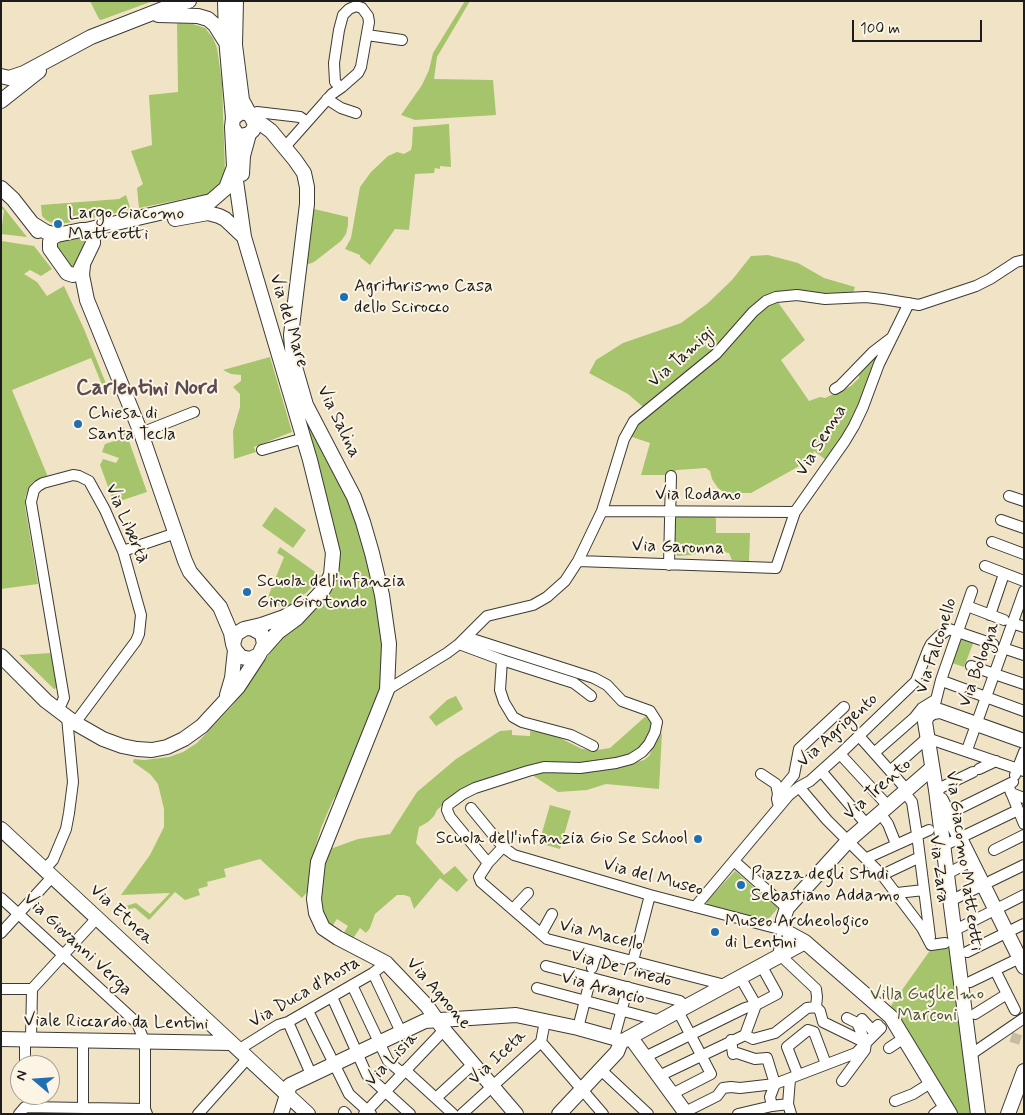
<!DOCTYPE html>
<meta charset="utf-8">
<style>
body{margin:0}
#map{position:relative;width:1025px;height:1115px;overflow:hidden;background:#f1e4c6;font-family:Mynerve,sans-serif}
canvas{display:block}
.frame{position:absolute;inset:0;border:2px solid #1c1c1c;pointer-events:none}
.north{position:absolute;left:10px;top:1055px;width:50px;height:50px;box-sizing:border-box;background:#fcf5e5;border:1px solid #a29e95;border-radius:50%;rotate:288deg;font-size:14px;font-weight:700;line-height:20px;text-align:center;color:#1c1c1c}
.north::after{content:'';display:block;margin:auto;width:18px;height:22px;background:#1f6fb2;clip-path:polygon(50% 0,100% 100%,50% 72%,0 100%)}
.scale{position:absolute;left:852px;top:20px;width:130px;height:22px;box-sizing:border-box;border:2px solid #1c1c1c;border-top:0;padding-left:6px;font-size:15px;line-height:18px;white-space:nowrap;color:#1c1c1c;-webkit-text-stroke:4px #fcf5e5;paint-order:stroke}
</style>
<div id="map">
<canvas width="1025" height="1115"></canvas>
<div class="frame"></div>
<div class="north">N</div>
<div class="scale">100 m</div>
</div>
<script>
const c = document.querySelector('canvas').getContext('2d');
c.lineJoin = 'round';
function fillPath(path, color) { c.fillStyle = color; c.fill(path, 'evenodd'); }
const poly = rows => new Path2D(rows.map(r => 'M' + r).join(''));
function strokePath(path, color, width, dash) { c.strokeStyle = color; c.lineWidth = width; c.lineCap = dash ? 'butt' : 'round'; c.setLineDash(dash || []); c.stroke(path); }
function drawText(font, color, halo, rows, align = 'center') {
  c.font = font + ' Mynerve,sans-serif'; c.lineWidth = 4; c.setLineDash([]); c.textBaseline = 'middle'; c.strokeStyle = halo; c.fillStyle = color; for (const [text, x, y, turn = 0] of rows) {
    c.save(); c.translate(x, y); c.rotate((+turn || 0) * Math.PI / 180); c.textAlign = isNaN(turn) ? turn : align; if (halo) c.strokeText(text, 0, 0); c.fillText(text, 0, 0); c.restore();
  }
}
fillPath(poly([
 [90,1,153,1,101,20,99,19],
 [465,1,470,1,437,57,434,79,493,80,496,115,415,120,401,115,422,85,429,70,433,53],
 [177,23,193,24,205,28,213,38,217,48,222,82,225,171,221,183,208,194,139,208,137,188,143,184,131,151,152,145,149,95,178,92],
 [449,124,451,167,440,166,440,169,435,168,434,173,415,174,409,230,395,229,370,265,360,257,360,255,345,249,351,238,360,187,371,172,388,156,397,152,404,154,411,150,412,145,413,127],
 [126,195,131,210,56,225,46,220,42,216,41,205,119,199],
 [1,205,4,208,27,237,1,234,4,210,1,209],
 [314,209,348,217,348,225,346,234,341,241,314,262,309,264,306,263,308,229],
 [82,237,86,243,77,265,73,267,70,265,58,247,58,245,59,241],
 [1,241,34,246,52,269,41,276,30,270,24,274,37,282,47,296,64,286,84,329,109,391,105,392,91,358,12,390,48,477,34,481,30,485,25,498,25,506,38,584,1,589],
 [768,255,798,263,824,278,855,287,853,293,825,295,781,293,721,342,697,366,643,407,628,394,589,373,596,360,623,343,681,323,708,303,732,280,751,256],
 [777,301,805,340,781,360,809,401,820,397,825,398,851,386,859,378,859,373,865,365,876,353,880,353,853,418,845,434,826,460,814,451,812,459,751,493,725,493,718,488,712,479,710,471,706,468,677,470,667,475,641,475,650,443,629,436,636,423,767,305],
 [270,357,292,432,254,447,256,452,234,459,233,431,240,407,240,394,233,387,241,381,241,375,231,374,223,370],
 [303,411,342,484,360,531,372,572,384,650,383,683,344,784,333,800,321,828,310,865,308,891,302,898,260,859,224,869,226,877,207,882,208,886,198,889,200,895,185,900,175,892,149,920,135,908,122,910,122,907,136,903,150,914,170,893,121,895,150,855,164,827,164,809,158,784,150,774,133,762,134,759,144,760,169,757,183,752,197,743,233,705,285,632,306,618,326,597,338,575,339,564,338,547,326,494],
 [124,427,147,492,114,503,100,465,103,459,116,463,119,458,102,452,105,444,124,438,121,428],
 [275,507,306,530,293,548,262,526],
 [674,516,714,516,716,519,716,533,750,533,749,561,732,560,729,553,712,550,691,555,677,556,673,542],
 [280,547,321,576,316,583,306,593,284,610,268,597,284,557,277,553],
 [962,637,974,641,964,667,952,663,959,639],
 [51,653,58,685,55,689,54,689,19,655],
 [456,696,463,709,436,726,429,717,447,700],
 [647,715,650,716,653,726,643,746,628,757,568,766,460,789,437,810,434,816,428,822,419,827,416,843,444,875,455,866,468,880,457,892,440,878,414,909,410,897,404,895,397,895,375,914,370,928,366,933,360,928,352,940,343,934,348,926,337,919,331,928,326,920,323,911,321,886,324,862,330,849,358,839,390,834,417,792,456,759,500,731,512,730,512,735,530,736,530,731,552,734,582,749,597,750,610,748],
 [662,733,659,789,606,784,587,790,558,792,532,775,541,772,626,765,644,760,649,756,656,741],
 [550,805,571,811,560,849,539,843],
 [735,871,778,908,766,922,707,905,707,901],
 [950,947,971,1114,958,1114,900,1017,890,1007,931,949]
]), '#a6c46c');
strokePath(poly([
 [1011,1037,1024,1041]
]), '#c6bca4', 10, [10, 5]);
const street = poly([
 [367,35,402,40],
 [327,99,341,108,356,113],
 [251,115,257,112,300,117,307,122],
 [284,148,332,94,342,87,358,73,361,67,369,22,368,16,362,8,356,6,349,9,343,15,339,30,334,63,335,82,338,85,342,87],
 [835,389,840,386,873,352,890,339],
 [141,433,194,412],
 [262,450,304,438],
 [1009,496,1024,501],
 [602,511,795,512],
 [1001,520,1024,528],
 [992,542,1024,554],
 [123,551,176,533],
 [578,561,776,568,795,512,845,441,854,426,863,407,879,364,909,303],
 [669,565,671,476],
 [985,566,1024,581],
 [967,606,1004,620],
 [990,615,1004,574],
 [1012,623,1024,627],
 [466,637,594,678,607,685,622,701,650,711,657,722,655,732,649,744,642,752,631,759,616,763,580,768,544,767,528,771,475,788,463,794,448,805,447,810,450,817,488,863,503,847,471,808],
 [459,644,502,660,500,690,504,702,513,717,522,722,571,735,593,746],
 [1003,648,1024,655],
 [502,660,574,683,591,696],
 [971,666,1024,684],
 [945,682,1024,711],
 [387,690,447,653,459,644,487,616,533,605,547,597,565,581,578,561,602,511,624,439,634,421,716,354,753,312,766,301,776,297,797,295,825,299,866,297,883,299,919,305,976,286,990,279,1016,262,1024,260],
 [58,711,64,698,31,502,34,490,38,486,43,483,73,475,79,476,89,481,105,510,123,551,141,615,139,634,136,641,75,723],
 [933,712,941,680,972,591],
 [859,736,907,790],
 [967,750,1024,591],
 [874,753,914,718,922,708,935,700],
 [840,754,888,806],
 [979,769,996,761],
 [821,771,867,825],
 [890,771,927,738,1024,771],
 [761,774,776,784,778,794],
 [1015,775,1024,752],
 [1008,785,1024,824],
 [799,787,827,820,882,875,922,928,931,945,945,943],
 [936,790,973,772],
 [1011,793,1024,798],
 [909,798,912,802,917,834,930,937],
 [779,807,777,799,778,794,794,775,799,749,844,707],
 [880,813,888,824,896,844],
 [948,814,1013,782],
 [943,846,1018,810],
 [503,847,514,855,650,895,783,930],
 [994,850,1024,835],
 [867,858,929,830],
 [734,861,787,908],
 [488,863,479,877,481,882,547,939,725,985],
 [45,869,53,860,66,829,69,813,73,782,67,717],
 [947,874,971,861],
 [882,875,920,857],
 [991,881,1024,865],
 [897,893,924,890],
 [1,898,137,1023,145,1043,145,1109,147,1114],
 [950,901,983,885],
 [695,907,789,795,799,787,810,781,840,754,916,681,928,650,931,644,939,636,949,629,993,644],
 [513,909,528,893],
 [961,927,1024,895],
 [1,933,52,877],
 [541,934,552,914],
 [967,952,1024,924],
 [780,955,816,989,817,997,816,1007,820,1011,823,1022,866,1043],
 [633,961,650,895],
 [546,966,680,1001,685,1008],
 [592,968,597,952],
 [995,970,1015,1010],
 [373,973,401,1032],
 [970,982,1024,956],
 [352,985,388,1061,402,1073],
 [537,988,661,1021],
 [1,989,32,989],
 [332,997,367,1075,410,1114],
 [308,1011,349,1094,371,1114],
 [975,1014,1007,994],
 [862,1019,872,1030,878,1025,880,1028],
 [288,1022,311,1074],
 [578,1028,591,977],
 [745,1035,753,1039,775,1033,807,1008,816,1007],
 [614,1038,628,987],
 [25,1040,25,1065],
 [31,1040,32,989,97,918],
 [83,1040,83,1109,85,1114],
 [731,1040,733,1054,737,1053,755,1059,767,1058,775,1084,770,1097,772,1106],
 [541,1042,603,1114],
 [889,1048,904,1038],
 [238,1050,278,1025,288,1022,373,973,386,963],
 [970,1055,1024,1018],
 [645,1057,745,1008,756,1005,740,977],
 [405,1070,453,1114],
 [601,1070,648,1114],
 [798,1075,787,1047,808,1030,814,1032,826,1064],
 [659,1076,745,1035,756,1005,777,994,761,965],
 [790,1079,788,1104,791,1114],
 [842,1081,865,1050,866,1043,857,1023,847,1018],
 [672,1094,711,1074,678,1011],
 [436,1098,473,1064],
 [895,1101,913,1094,932,1082],
 [344,1112,346,1114],
 [19,1114,25,1107,145,1109],
 [198,1114,247,1059],
 [364,1114,444,1030],
 [462,1114,541,1042,545,1021],
 [687,1114,685,1112,717,1096,723,1088,731,1087,740,1088,775,1084,856,1053,881,1028],
 [738,1114,772,1106,788,1104],
 [934,1114,945,1106]
]);
const secondary = poly([
 [225,1,226,38,233,118],
 [236,1,235,45,242,100,255,124,253,130,249,134,241,136,237,134,232,127,233,118,242,112,249,114],
 [158,15,198,16,208,19,215,25,225,41],
 [1,76,9,78,24,73,91,37,173,5,189,1],
 [1,101,39,71],
 [252,117,271,131,295,160,304,173,307,187,307,204,291,335,293,360,306,405,354,497,363,522,372,553,382,595,389,644,387,690,318,862,314,899,316,913,323,928,338,938,386,963,427,1006,444,1030,516,1114],
 [232,127,234,167,244,237,310,460,333,553,331,575,323,590,297,618,278,632,263,649],
 [242,174,243,156,249,134],
 [1,188,13,199,38,231],
 [175,219,208,213,219,216,225,219,244,237],
 [33,224,46,232,57,235,81,230,86,230,91,234,93,237,93,243,78,274,73,275,67,273,50,249,50,242,52,238,57,235],
 [86,230,211,201,226,188,234,167],
 [83,265,82,275,87,300,141,433,185,561,190,572,220,607,231,633,233,644],
 [248,628,253,629,262,634,264,644,259,655,250,659,241,657,235,650,233,644,236,634,244,629,261,625,284,617,298,609],
 [1,656,46,701,75,723,103,739,122,746,137,749,152,750,167,747,184,739,202,726,238,687,259,655],
 [227,695,232,678,235,650],
 [941,800,1024,967],
 [1,829,308,1114],
 [783,930,805,942,891,1017,950,1114],
 [780,955,784,938,783,920,787,908,848,841,932,768],
 [631,1038,685,1112,684,1114],
 [1,1039,231,1043],
 [621,1042,805,942],
 [281,1114,290,1085,425,1021,516,1015,578,1028,614,1038,621,1042],
 [559,1114,617,1052,621,1042],
 [978,1114,936,790,925,722,927,716,933,712,940,711,1024,741],
 [1008,1114,1024,1071]
]);
strokePath(street, '#3c3a36', 12);
strokePath(secondary, '#3c3a36', 16);
strokePath(street, '#fff', 10);
strokePath(secondary, '#fff', 14);
for (const [x, y, r, color] of [
 [58,224,5,"#1f6fb2"],
 [344,297,5,"#1f6fb2"],
 [78,424,5,"#1f6fb2"],
 [247,592,5,"#1f6fb2"],
 [698,839,5,"#1f6fb2"],
 [741,885,5,"#1f6fb2"],
 [715,932,5,"#1f6fb2"]
]) { const dot = new Path2D(); dot.arc(x, y, r, 0, 2 * Math.PI); c.fillStyle = color; c.fill(dot); strokePath(dot, '#fcf5e5', 2); }
drawText('18px', '#1c1c1c', '#fcf5e5', [
 ["Largo Giacomo",68,214],
 ["Matteotti",68,235],
 ["Agriturismo Casa",354,287],
 ["dello Scirocco",354,308],
 ["Chiesa di",88,414],
 ["Santa Tecla",88,435],
 ["Scuola dell'infanzia",257,582],
 ["Giro Girotondo",257,603],
 ["Scuola dell'infanzia Gio Se School",688,839,"right"],
 ["Piazza degli Studi",751,875],
 ["Sebastiano Addamo",751,896],
 ["Museo Archeologico",725,922],
 ["di Lentini",725,943]
], 'left');
drawText('18px', '#1c1c1c', '#fcf5e5', [
 ["Via del Mare",288,321,73],
 ["Via Tamigi",682,358,-41],
 ["Via Salina",338,422,64],
 ["Via Senna",822,441,-58],
 ["Via Rodano",698,495],
 ["Via Libertà",126,524,67],
 ["Via Garonna",678,548,2],
 ["Via Falconello",937,646,-72],
 ["Via Bologna",980,665,-70],
 ["Via Agrigento",838,731,-42],
 ["Via Trento",878,790,-41],
 ["Via Giacomo Matteotti",963,861,82],
 ["Via Zara",938,869,83],
 ["Via del Museo",653,878,15],
 ["Via Etnea",121,915,43],
 ["Via Macello",601,936,14],
 ["Via Giovanni Verga",77,945,43],
 ["Via De Pinedo",621,969,15],
 ["Via Arancio",603,989,15],
 ["Via Duca d'Aosta",305,993,-30],
 ["Via Agnone",438,994,49],
 ["Viale Riccardo da Lentini",116,1023,1],
 ["Via Iceta",498,1058,-43],
 ["Via Lisia",392,1060,-46]
]);
drawText('18px', '#4c5738', '#fcf5e5', [
 ["Villa Guglielmo",927,995],
 ["Marconi",927,1016]
]);
drawText('bold 22px', '#5c4a51', '#fcf5e5', [
 ["Carlentini Nord",147,389]
]);
</script>
